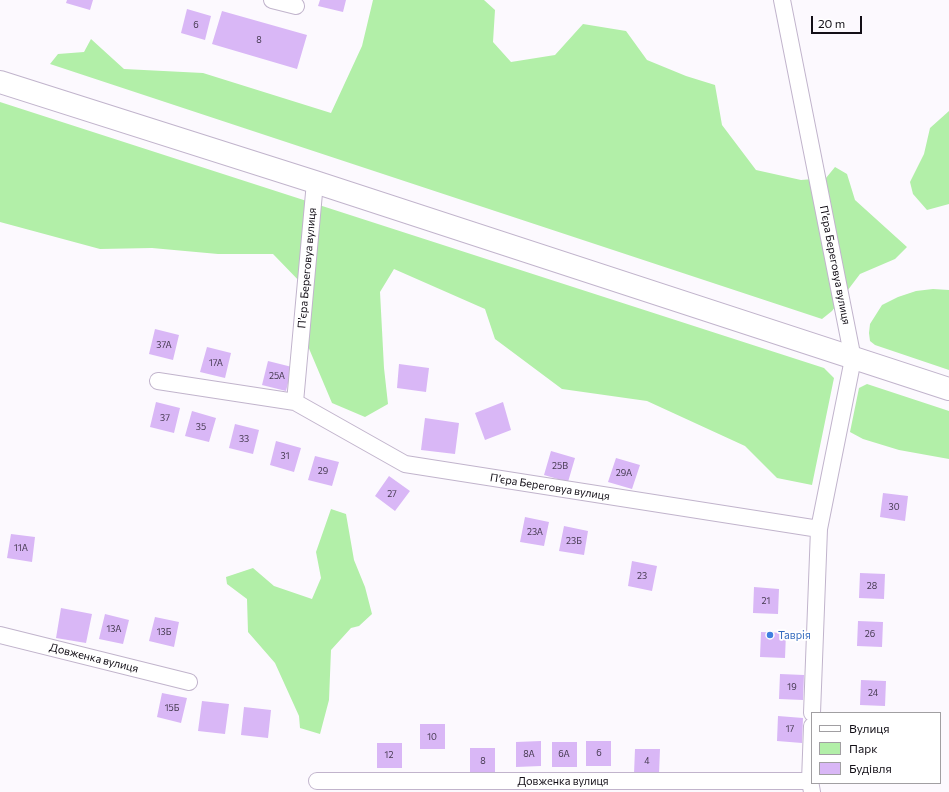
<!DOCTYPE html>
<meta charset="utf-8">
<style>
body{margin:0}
#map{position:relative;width:949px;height:792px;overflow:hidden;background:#fcf9fe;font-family:Commissioner,sans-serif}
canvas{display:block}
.legend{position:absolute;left:811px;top:712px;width:130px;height:72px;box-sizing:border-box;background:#fff;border:1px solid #a19fa2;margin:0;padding:5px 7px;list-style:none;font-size:12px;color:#130f17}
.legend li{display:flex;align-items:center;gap:8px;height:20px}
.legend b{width:20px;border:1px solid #a19fa2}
.scale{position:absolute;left:811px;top:16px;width:51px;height:18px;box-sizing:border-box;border:2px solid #130f17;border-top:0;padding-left:5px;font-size:12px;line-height:14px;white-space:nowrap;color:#130f17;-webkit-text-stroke:3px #fff;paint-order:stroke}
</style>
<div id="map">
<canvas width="949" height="792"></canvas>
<ul class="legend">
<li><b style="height:5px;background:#fff"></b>Вулиця</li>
<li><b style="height:11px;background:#b2efa8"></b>Парк</li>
<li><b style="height:11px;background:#d9b7f6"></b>Будівля</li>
</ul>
<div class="scale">20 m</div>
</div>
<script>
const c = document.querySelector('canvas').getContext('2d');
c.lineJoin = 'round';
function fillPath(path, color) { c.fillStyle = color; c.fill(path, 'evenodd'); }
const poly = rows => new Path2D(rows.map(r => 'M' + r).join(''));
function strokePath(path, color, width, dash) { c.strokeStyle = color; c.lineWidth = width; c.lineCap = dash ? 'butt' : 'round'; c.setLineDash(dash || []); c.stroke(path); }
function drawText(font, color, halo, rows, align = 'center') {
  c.font = font + ' Commissioner,sans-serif'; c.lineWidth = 3.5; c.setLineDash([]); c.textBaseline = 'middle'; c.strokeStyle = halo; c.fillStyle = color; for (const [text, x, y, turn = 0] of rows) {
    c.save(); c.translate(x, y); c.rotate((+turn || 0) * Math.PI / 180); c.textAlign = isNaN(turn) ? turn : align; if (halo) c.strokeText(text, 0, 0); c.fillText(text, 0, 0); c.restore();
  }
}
fillPath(poly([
 [373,0,484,0,495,10,493,42,511,62,555,55,583,24,626,31,647,60,686,76,715,85,722,125,756,170,801,180,826,178,835,167,847,174,855,200,907,247,895,259,860,274,832,311,822,319,50,64,58,54,84,52,91,39,124,69,203,73,331,113,362,46],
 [0,102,824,368,834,378,812,485,777,478,745,446,647,401,562,389,495,339,485,309,394,269,380,292,384,368,388,404,365,417,332,403,302,332,305,287,273,254,218,254,152,248,100,249,0,222],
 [949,111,949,204,927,210,913,194,910,182,924,154,930,128],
 [933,289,949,290,949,370,875,345,870,341,869,333,870,324,882,305,898,297,916,291],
 [867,384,949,411,949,459,899,450,863,439,850,432,859,388],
 [331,509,346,514,354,560,365,587,372,614,359,626,351,628,331,650,329,700,320,734,300,728,299,716,275,663,248,632,247,599,227,584,226,577,253,568,274,586,312,599,321,578,316,552]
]), '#b2efa8');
fillPath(poly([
 [67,0,93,0,90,10,66,3],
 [320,0,346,0,343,12,318,6],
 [187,9,211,16,205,40,181,33],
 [222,11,307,35,297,69,212,44],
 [155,329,179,335,173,360,149,354],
 [207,347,231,353,225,378,200,372],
 [268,361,292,367,286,391,262,385],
 [399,364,429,368,426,392,397,388],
 [156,402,180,408,174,433,150,427],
 [503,402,511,430,485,440,475,413],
 [192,411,216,418,209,442,185,436],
 [425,418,459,423,455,454,421,450],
 [235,424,259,430,253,454,229,448],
 [276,441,301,448,294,472,270,465],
 [551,451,575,458,568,482,544,475],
 [315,456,339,462,332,486,308,480],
 [616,458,640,465,632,489,608,482],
 [389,476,410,491,395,511,375,496],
 [883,493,908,496,905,521,880,517],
 [525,517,549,522,544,546,520,542],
 [564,526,588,531,584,555,559,551],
 [11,534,35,537,32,562,7,558],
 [632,561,657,566,652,591,628,586],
 [860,573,885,574,884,599,859,598],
 [754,587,779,589,778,614,753,613],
 [61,608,92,614,86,643,56,638],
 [105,614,129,620,123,644,99,639],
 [155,617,179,622,174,647,149,641],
 [858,621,883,622,882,647,857,646],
 [761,632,786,633,785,658,760,657],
 [780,674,804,675,803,700,779,699],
 [861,680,886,681,885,706,860,705],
 [162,693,187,698,181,723,157,717],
 [202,701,229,704,225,734,198,731],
 [244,707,271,710,268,738,241,735],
 [778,716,803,718,802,743,777,741],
 [420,724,445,724,445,749,420,749],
 [541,741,541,766,516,767,516,742],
 [586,741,611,741,611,766,586,766],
 [552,742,577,742,577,767,552,767],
 [377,743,402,743,402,768,377,768],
 [470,748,495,748,495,773,470,773],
 [635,749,660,749,659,774,634,774]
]), '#d9b7f6');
const minor = poly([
 [272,0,296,6],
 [782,0,853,359,819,529,812,713],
 [158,381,295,402,405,464,819,529],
 [295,402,315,182],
 [0,635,189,682],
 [317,781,810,781],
 [812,792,810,781,812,726]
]);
const highway = poly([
 [0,82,315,182,949,389]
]);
strokePath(minor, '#c1b4cc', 18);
strokePath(highway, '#c1b4cc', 24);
strokePath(minor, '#fff', 16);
strokePath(highway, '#fff', 22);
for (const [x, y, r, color] of [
 [770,635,4,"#3f7fe0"]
]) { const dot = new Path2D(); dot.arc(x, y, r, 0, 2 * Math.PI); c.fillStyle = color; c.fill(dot); strokePath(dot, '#fff', 1.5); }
drawText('9px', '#44394f', null, [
 ["6",196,25],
 ["8",259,40],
 ["37А",164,345],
 ["17А",216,363],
 ["25А",277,376],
 ["37",165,418],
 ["35",201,427],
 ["33",244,439],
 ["31",285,456],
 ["25В",560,466],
 ["29",323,471],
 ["29А",624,473],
 ["27",392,494],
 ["30",894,507],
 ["23А",535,532],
 ["23Б",574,541],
 ["11А",21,548],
 ["23",642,576],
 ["28",872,586],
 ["21",766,601],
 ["13А",114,629],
 ["13Б",164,632],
 ["26",870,634],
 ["19",792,687],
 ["24",873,693],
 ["15Б",172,708],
 ["17",790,729],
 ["10",432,737],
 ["6",599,753],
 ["8А",529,754],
 ["6А",564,754],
 ["12",389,755],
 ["8",483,761],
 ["4",647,761]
]);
drawText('11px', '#130f17', '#fff', [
 ["П’єра Береговуа вулиця",835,265,79],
 ["П’єра Береговуа вулиця",307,268,-85],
 ["П’єра Береговуа вулиця",550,487,9],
 ["Довженка вулиця",94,658,14],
 ["Довженка вулиця",563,781]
]);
drawText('11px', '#366cbe', '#fff', [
 ["Таврiя",778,635]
], 'left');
</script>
